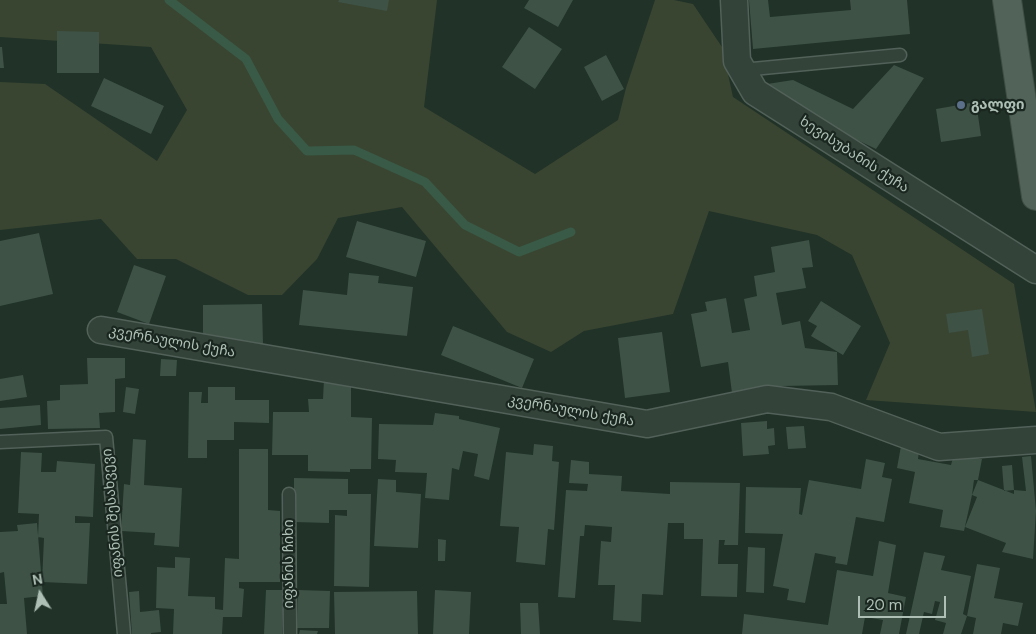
<!DOCTYPE html>
<meta charset="utf-8">
<style>
body{margin:0}
#map{position:relative;width:1036px;height:634px;overflow:hidden;background:#213228;font-family:"DM Sans",sans-serif}
canvas{display:block}
.north{position:absolute;left:15px;top:569px;width:50px;height:50px;-webkit-text-stroke:4px #1a2720;paint-order:stroke;rotate:350deg;font-size:14px;font-weight:700;line-height:20px;text-align:center;color:#aec0b6}
.north::after{content:'';display:block;margin:auto;width:18px;height:22px;background:#aec0b6;clip-path:polygon(50% 0,100% 100%,50% 72%,0 100%)}
.scale{position:absolute;left:858px;top:596px;width:88px;height:22px;box-sizing:border-box;border:2px solid #aec0b6;border-top:0;padding-left:6px;font-size:15px;line-height:18px;white-space:nowrap;color:#aec0b6;-webkit-text-stroke:4px #1a2720;paint-order:stroke}
</style>
<div id="map">
<canvas width="1036" height="634"></canvas>
<div class="north">N</div>
<div class="scale">20 m</div>
</div>
<script>
const c = document.querySelector('canvas').getContext('2d');
c.lineJoin = 'round';
function fillPath(path, color) { c.fillStyle = color; c.fill(path, 'evenodd'); }
const poly = rows => new Path2D(rows.map(r => 'M' + r).join(''));
function strokePath(path, color, width, dash) { c.strokeStyle = color; c.lineWidth = width; c.lineCap = dash ? 'butt' : 'round'; c.setLineDash(dash || []); c.stroke(path); }
function drawText(font, color, halo, rows, align = 'center') {
  c.font = font + ' "DM Sans","Noto Sans Georgian",sans-serif'; c.lineWidth = 4.5; c.setLineDash([]); c.textBaseline = 'middle'; c.strokeStyle = halo; c.fillStyle = color; for (const [text, x, y, turn = 0] of rows) {
    c.save(); c.translate(x, y); c.rotate((+turn || 0) * Math.PI / 180); c.textAlign = isNaN(turn) ? turn : align; if (halo) c.strokeText(text, 0, 0); c.fillText(text, 0, 0); c.restore();
  }
}
fillPath(poly([
 [0,0,437,0,424,107,535,174,618,120,626,88,655,0,674,0,693,4,722,47,733,97,1014,284,1036,412,866,400,890,343,852,255,817,235,709,211,673,314,584,331,551,352,507,332,402,207,338,218,317,259,282,295,248,295,176,259,137,259,101,219,0,230,0,82,45,84,157,161,187,110,151,47,0,37]
]), '#394531');
strokePath(poly([
 [169,0,246,59,278,119,307,151,354,150,425,182,465,225,519,252,571,232]
]), '#395a46', 9);
fillPath(poly([
 [339,0,389,0,387,11,338,2],
 [529,0,573,0,558,27,524,8],
 [749,0,768,0,770,17,851,10,850,0,907,0,910,34,753,49],
 [529,27,562,49,535,89,502,67],
 [57,31,99,32,99,73,57,73],
 [0,47,2,47,4,68,0,68],
 [606,55,624,89,602,101,584,67],
 [894,65,924,78,876,149,782,104,767,84,793,80,853,109],
 [104,78,164,106,151,134,91,106],
 [976,102,981,136,941,142,936,109],
 [357,221,426,241,416,277,346,257],
 [39,233,53,294,0,306,0,241],
 [809,240,813,267,802,268,806,288,776,293,782,325,800,321,805,348,837,352,838,385,781,386,732,393,728,362,701,367,691,314,707,311,705,302,726,298,732,333,750,330,744,299,757,296,754,276,775,272,771,247],
 [134,265,166,276,149,324,117,312],
 [349,273,379,276,378,283,413,287,407,336,299,325,303,290,347,295],
 [821,301,861,326,843,355,811,336,817,326,808,321],
 [262,304,263,344,203,345,203,305],
 [982,309,989,354,972,357,968,330,949,333,946,314],
 [453,326,534,359,522,388,441,355],
 [662,332,670,392,625,398,618,338],
 [87,358,125,358,125,378,115,379,115,412,99,413,100,428,48,429,47,401,60,400,60,385,88,384],
 [161,359,177,360,176,376,160,376],
 [23,375,27,397,0,401,0,379],
 [324,379,351,379,351,417,372,418,371,469,350,469,350,472,308,471,308,455,272,455,273,412,309,412,308,399,323,399],
 [126,387,139,389,135,414,123,412],
 [208,387,235,387,235,400,269,400,269,423,234,422,234,440,207,440,207,458,188,458,189,392,202,392,201,403,208,403],
 [40,405,41,425,0,429,0,408],
 [435,413,459,416,459,419,500,428,489,480,474,476,478,454,463,451,459,470,452,468,449,500,425,498,427,473,395,472,396,460,378,459,379,424,433,425],
 [767,421,767,429,774,428,775,445,768,446,769,454,743,456,741,423],
 [804,426,806,448,788,449,786,427],
 [133,439,146,440,144,485,182,488,179,547,154,545,155,533,121,531,124,484,130,485],
 [534,444,553,446,552,461,559,462,554,530,548,529,545,565,516,562,519,527,500,526,506,452,533,455],
 [901,446,919,450,918,459,951,465,954,454,982,459,978,480,1014,494,1014,490,1026,491,1022,457,1031,456,1036,511,1033,559,1002,552,1006,543,965,527,977,497,972,495,964,531,940,527,943,510,909,503,915,472,897,468],
 [974,480,978,480,972,495],
 [239,449,268,449,268,510,280,511,280,582,239,582,239,588,244,589,242,617,223,617,222,634,173,634,174,609,156,608,157,567,175,568,175,557,190,558,188,596,215,597,215,609,223,610,225,558,239,559],
 [21,452,42,453,41,472,56,472,57,461,95,464,93,517,75,516,75,523,90,523,87,584,42,582,44,538,38,537,39,514,18,513],
 [866,459,885,463,882,477,892,479,884,522,856,517,847,565,835,563,836,557,815,553,805,603,787,600,789,589,773,586,783,534,745,533,746,487,801,488,799,514,802,515,809,480,861,489],
 [571,460,589,462,589,474,622,476,621,491,670,494,670,482,740,483,738,545,724,545,725,540,719,540,718,564,738,564,737,597,701,596,703,539,684,539,684,523,668,523,663,595,642,594,641,622,613,620,615,585,598,585,601,541,611,542,612,527,585,525,584,536,580,536,575,598,558,597,566,490,587,491,588,484,569,483],
 [1012,465,1014,490,1004,491,1002,466],
 [294,478,348,479,348,494,371,494,369,587,334,586,335,515,347,516,347,510,329,510,329,523,294,522],
 [378,479,396,480,396,492,421,494,418,548,374,546],
 [37,523,43,596,24,598,27,634,0,634,0,604,7,604,4,572,0,573,0,532,18,531,17,525],
 [438,539,446,540,445,561,438,561],
 [879,541,896,545,888,593,906,597,899,634,880,634,883,620,865,617,862,634,742,634,744,614,828,625,837,570,873,576],
 [748,547,765,548,764,593,746,592],
 [924,552,945,556,941,570,971,576,963,614,967,616,961,634,943,634,946,623,935,620,940,602,935,601,932,614,924,612,919,634,906,634],
 [977,564,1000,568,994,598,1023,603,1018,626,1003,623,1001,634,973,634,976,618,967,616],
 [266,590,284,590,282,634,264,634],
 [298,590,330,591,329,628,297,628],
 [435,590,471,592,469,634,433,634],
 [139,591,140,612,159,610,161,632,151,633,151,634,132,634,129,592],
 [417,591,418,634,335,634,334,592],
 [520,603,538,603,540,634,521,634],
 [300,630,318,631,317,634,299,634]
]), '#3e5246');
const service = poly([
 [742,70,900,55],
 [0,442,106,437,124,634],
 [289,494,290,634]
]);
const minor = poly([
 [734,0,737,61,755,92,1036,270],
 [101,330,647,424,767,399,831,407,939,447,1036,440]
]);
const primary = poly([
 [1007,0,1036,196]
]);
strokePath(service, '#526159', 15);
strokePath(minor, '#526159', 29);
strokePath(primary, '#3e4d44', 30);
strokePath(service, '#34433a', 12);
strokePath(minor, '#34433a', 26);
strokePath(primary, '#526359', 28);
for (const [x, y, r, color] of [
 [961,105,5,"#5c6f8a"]
]) { const dot = new Path2D(); dot.arc(x, y, r, 0, 2 * Math.PI); c.fillStyle = color; c.fill(dot); strokePath(dot, '#1a2720', 2); }
drawText('bold 14px', '#aec0b6', '#1a2720', [
 ["გალფი",971,105]
], 'left');
drawText('14px', '#aec0b6', '#1a2720', [
 ["ხევისუბანის ქუჩა",854,155,33],
 ["კვერნაულის ქუჩა",172,342,10],
 ["კვერნაულის ქუჩა",571,411,10],
 ["იფანის შესახვევი",113,513,-95],
 ["იფანის ჩიხი",289,564,-90]
]);
</script>
